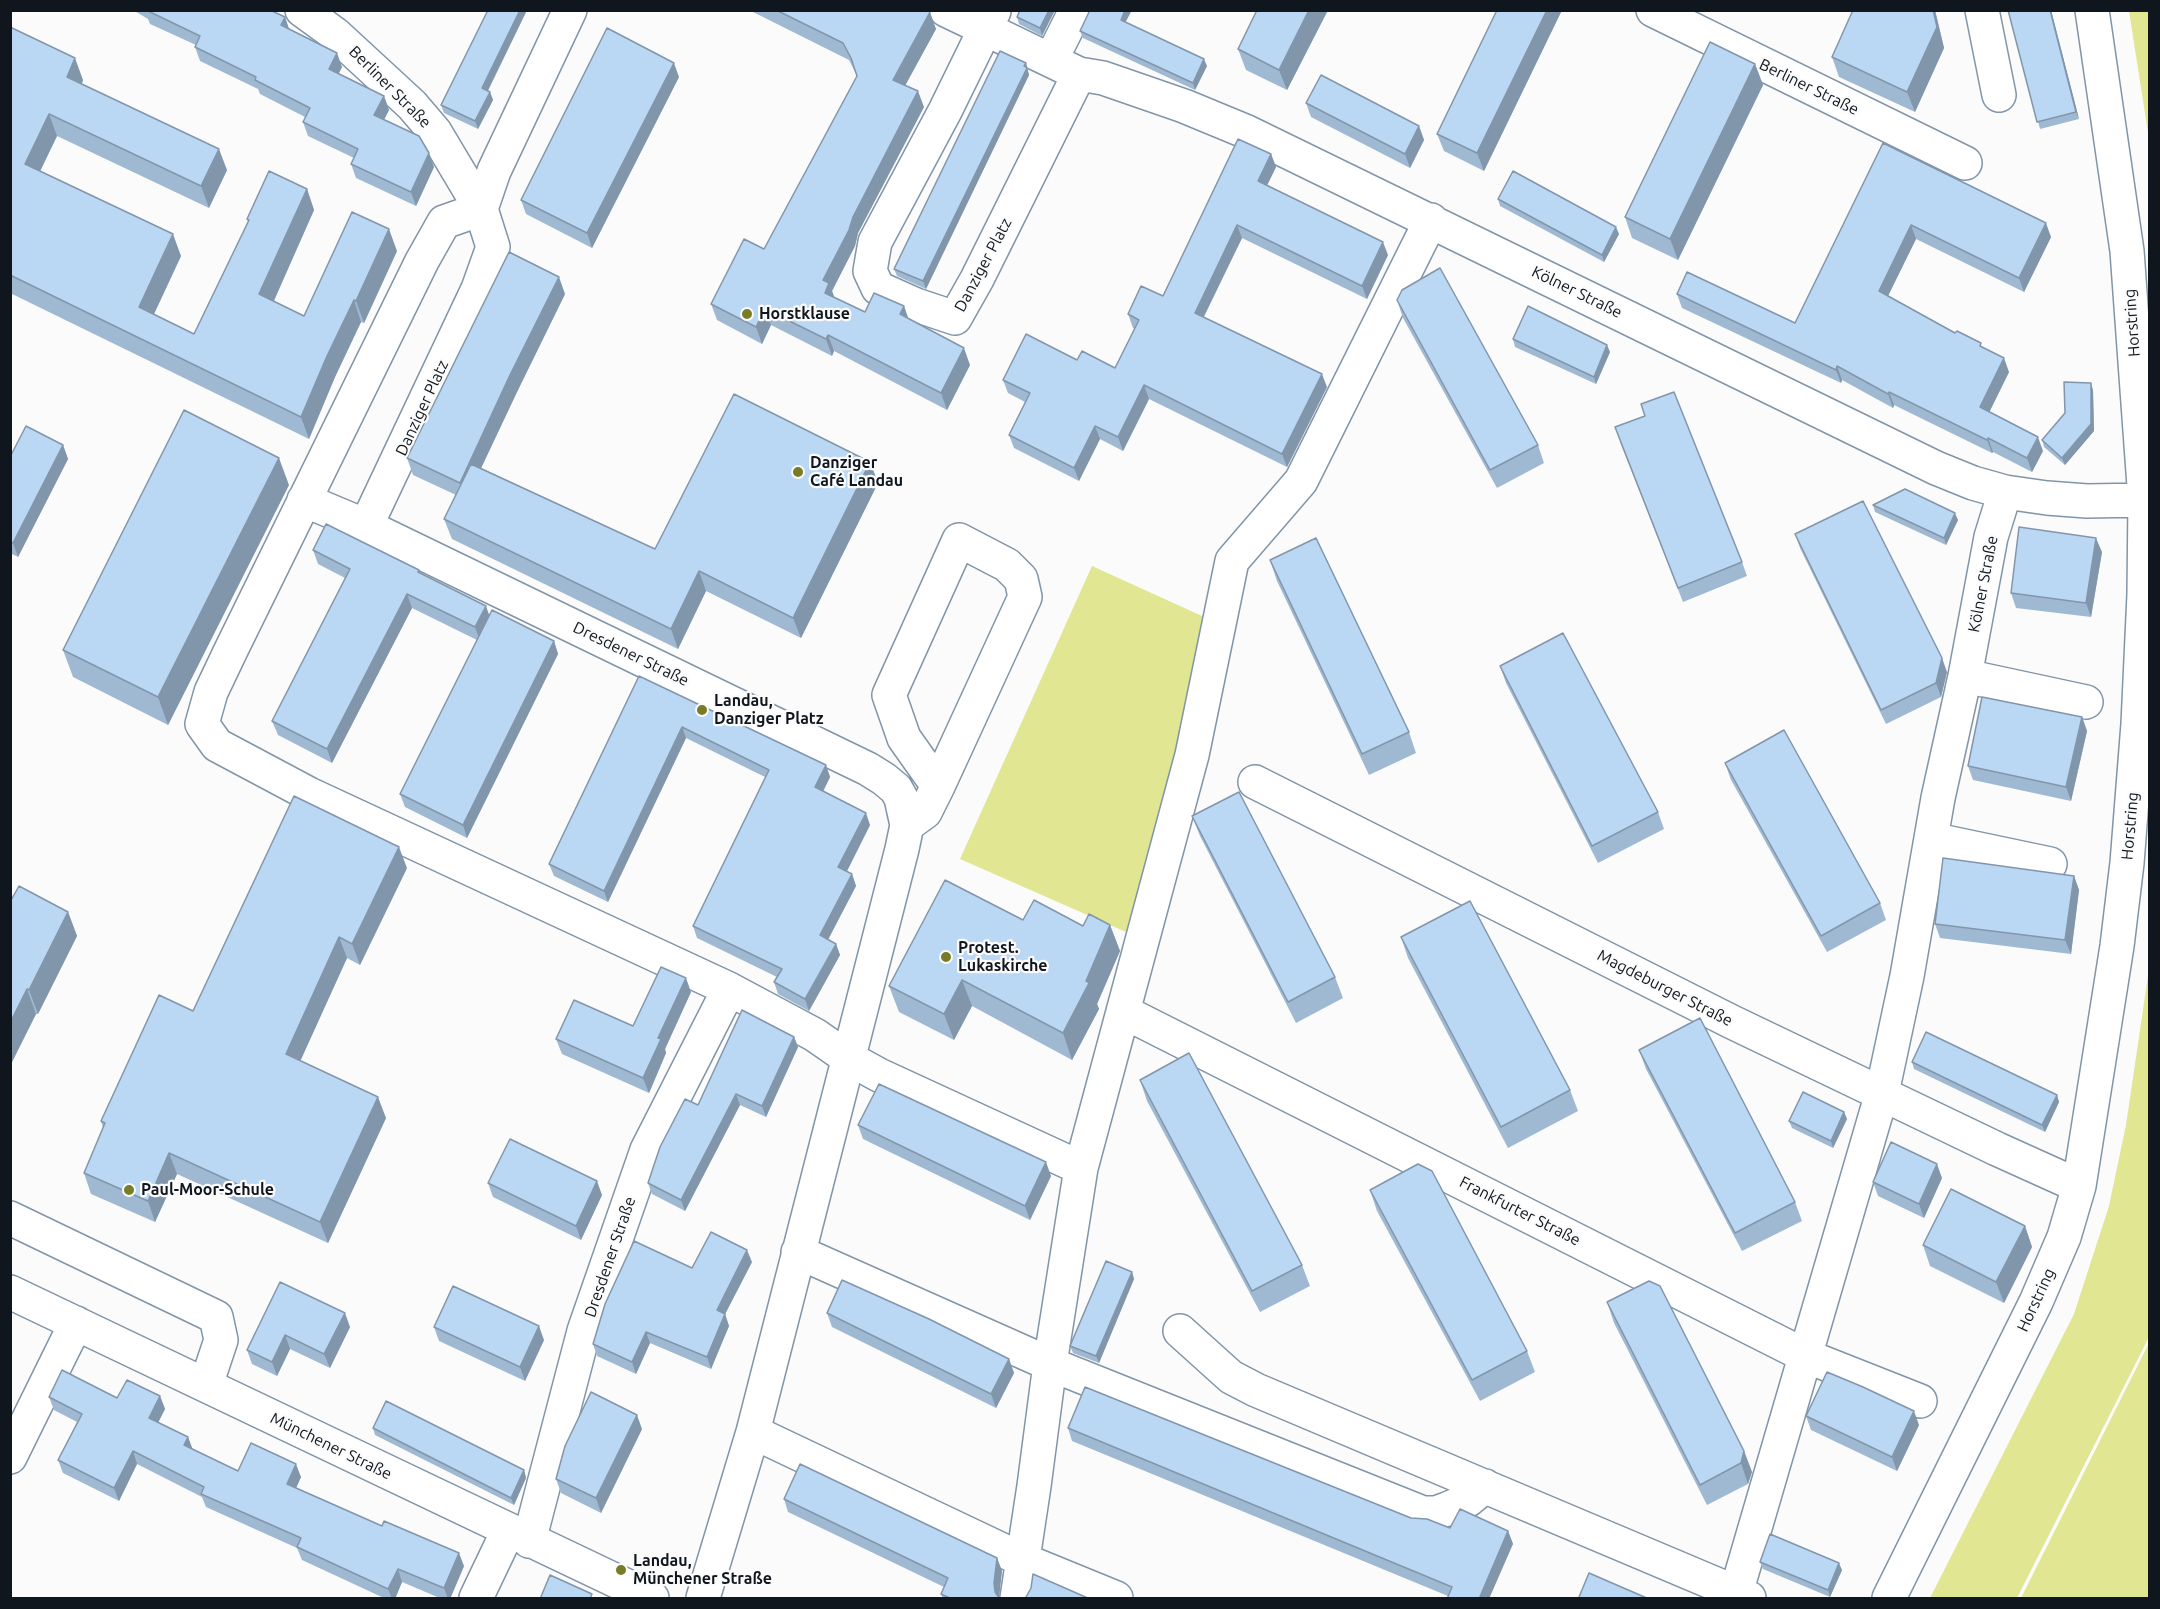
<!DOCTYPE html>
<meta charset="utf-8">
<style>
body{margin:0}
#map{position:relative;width:2160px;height:1609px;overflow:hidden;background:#fbfbfb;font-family:Ubuntu,sans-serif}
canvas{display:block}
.frame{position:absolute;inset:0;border:12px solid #0f161d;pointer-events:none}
</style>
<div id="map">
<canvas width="2160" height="1609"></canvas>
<div class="frame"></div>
</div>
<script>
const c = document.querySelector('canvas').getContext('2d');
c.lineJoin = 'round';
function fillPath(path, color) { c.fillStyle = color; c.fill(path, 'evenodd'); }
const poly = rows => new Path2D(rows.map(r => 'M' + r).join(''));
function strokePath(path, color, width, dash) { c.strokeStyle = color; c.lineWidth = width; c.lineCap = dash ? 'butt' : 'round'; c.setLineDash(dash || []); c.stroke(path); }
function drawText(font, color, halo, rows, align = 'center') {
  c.font = font + ' Ubuntu,sans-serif'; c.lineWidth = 4.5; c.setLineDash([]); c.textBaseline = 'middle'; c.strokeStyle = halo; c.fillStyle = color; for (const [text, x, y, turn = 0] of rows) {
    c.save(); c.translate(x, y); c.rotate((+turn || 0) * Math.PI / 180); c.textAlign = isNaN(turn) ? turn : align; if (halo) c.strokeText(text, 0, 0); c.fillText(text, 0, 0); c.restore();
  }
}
fillPath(poly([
 [2129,11,2149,11,2149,139],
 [1092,566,1213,621,1135,936,960,859],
 [2149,969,2149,1337,2017,1598,1930,1598,2074,1314,2109,1206,2126,1125],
 [2149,1343,2150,1593,2147,1598,2021,1598]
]), '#e0e691');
const minor = poly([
 [302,10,335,34,412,105,435,132,481,209,493,247,478,289,366,526],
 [946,10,1079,74,1103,78,1184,106,1247,132,1936,468,1973,483,2005,492,2047,498,2087,501,2145,500],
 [1653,10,1965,163],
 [1982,10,1999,95],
 [994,11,945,111,875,242,870,271,878,288,916,305,955,318,977,279,1079,74],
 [1051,60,1076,10],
 [481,209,444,222,422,261,231,650,211,692,202,724,217,745,309,794,729,989,815,1035,848,1058,879,1075,1081,1168],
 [481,209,494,171,570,10],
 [304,500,366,526,868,769,884,779,896,789,901,798,907,825,902,849,753,1432,703,1598],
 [1965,676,2086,702],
 [1255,782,1732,1022,1997,1149,2079,1186],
 [907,825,925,812,938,786,1025,597,1021,579,1007,565,959,540,889,695,904,738,938,786],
 [1931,839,2050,864],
 [1124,1012,1806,1356,1920,1401],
 [10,1218,216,1317,221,1340,206,1385],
 [798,1252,1050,1364,1423,1513,1436,1513,1447,1509,1468,1500,1485,1486],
 [10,1292,652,1598],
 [1180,1331,1231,1377,1256,1390,1749,1598],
 [753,1432,1023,1560,1116,1598],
 [10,1457,76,1323],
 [529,1541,584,1331,647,1150,729,989],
 [1736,1593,1882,1093,1907,976,1938,798,1965,676,1991,537,2005,492],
 [476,1598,508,1531],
 [1017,1598,1034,1486,1050,1364,1081,1168,1192,755,1232,561,1301,481,1431,220],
 [1889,1598,2036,1302,2064,1237,2079,1186,2117,946,2127,863,2138,724,2144,594,2145,500,2127,251,2092,10]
]);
strokePath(minor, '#8195a8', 36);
strokePath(minor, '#fff', 33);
fillPath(poly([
 [133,10,270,10,285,17,289,29,342,67,338,74,384,96,389,110,384,120,434,167,416,206,356,178,351,164,354,158,308,136,303,122,305,117,260,94,258,89,200,61,195,47,196,45,150,24,148,19],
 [488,10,527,10,488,91,490,92,493,100,478,129,444,113,441,105],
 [749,10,927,10,936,29,905,85,924,107,858,233,855,246,832,291,834,297,865,312,904,306,908,319,970,365,947,410,834,351,832,356,771,325,762,344,717,320,711,304,764,249,857,76,849,60],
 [1020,10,1055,10,1042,36,1019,24,1017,17],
 [1257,10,1328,10,1287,90,1246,70,1238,49],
 [1497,10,1562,10,1484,171,1444,151,1437,134],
 [1853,10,1935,10,1944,48,1915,112,1839,77,1832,57],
 [2008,10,2051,10,2079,119,2040,129],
 [1126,22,1207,66,1195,90,1083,38,1080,31],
 [10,27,83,80,82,84,227,170,209,208,57,136,40,171,181,256,154,314,194,334,248,222,247,219,307,189,314,210,274,301,304,316,397,251,364,323,361,322,335,377,309,439,10,293],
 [1026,63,1029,75,926,289,897,276,894,269],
 [1755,64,1763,85,1678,260,1632,238,1625,217],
 [679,77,592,248,526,214,521,200],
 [1306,103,1419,126,1424,140,1410,168,1311,117],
 [1883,143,2051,237,2024,292,1916,239,1888,296,1983,348,2009,372,1989,412,2043,451,2032,472,1993,452,1992,453,1894,405,1893,408,1842,380,1841,383,1682,308,1677,294,1795,323],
 [1271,154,1276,167,1267,186,1388,255,1367,299,1242,238,1204,317,1327,387,1287,467,1149,399,1123,451,1100,439,1079,481,1014,448,1009,435,1025,402,1008,393,1003,380,1077,360,1115,368,1135,329,1133,328,1128,314,1163,296],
 [1498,199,1619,234,1604,262,1500,206],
 [565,294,517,392,481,468,655,549,870,462,878,483,801,638,706,591,678,649,452,539,444,519,456,495,413,475,407,458],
 [1397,300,1538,445,1544,463,1497,488,1403,318],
 [1513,339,1610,352,1596,384,1515,347],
 [2093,390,2094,431,2065,465,2044,447,2042,440,2065,413],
 [1645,416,1742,562,1747,576,1683,602,1620,442],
 [63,445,68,459,18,557,10,553,10,457],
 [289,485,168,725,73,677,63,650],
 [1873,505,1958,520,1946,545,1875,512],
 [1795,534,1947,672,1941,697,1886,724,1800,548],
 [313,550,420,573,489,616,554,641,558,654,467,838,405,807,400,794,477,640,412,608,332,763,278,735,272,721,345,578,318,564],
 [2102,552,2091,617,2016,608,2011,593],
 [1270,560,1409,732,1416,753,1369,775,1277,581],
 [1500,666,1658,812,1664,829,1598,863,1506,683],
 [639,676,826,765,830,777,823,792,870,825,847,871,852,874,856,886,828,940,836,944,840,955,809,1011,778,994,774,982,777,977,697,938,693,926,765,777,686,738,608,902,554,876,549,864],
 [2082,717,2087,731,2071,801,1973,780,1968,766],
 [1725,763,1880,903,1886,920,1827,952,1731,780],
 [1192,816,1335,977,1343,998,1296,1023,1200,836],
 [407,868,360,965,347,958,300,1061,386,1118,328,1243,177,1174,155,1222,91,1194,84,1173,103,1128,101,1121,193,1011],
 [2074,876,2079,890,2071,954,1940,938,1935,924],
 [10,902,68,912,77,936,38,1014,36,1014,10,1066],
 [1023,920,1083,926,1110,925,1120,951,1097,1004,1099,1009,1072,1060,972,1006,954,1040,899,1012,889,986],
 [1401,937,1570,1090,1578,1111,1508,1148,1408,958],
 [691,992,665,1049,666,1053,649,1093,562,1054,556,1039,633,1026],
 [794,1037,798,1047,766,1117,740,1105,685,1211,652,1194,648,1183,698,1105],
 [1639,1050,1735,1086,1738,1092,1795,1202,1802,1221,1742,1251,1646,1069],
 [1912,1062,2057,1095,2059,1102,2045,1132,1914,1069],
 [1140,1080,1302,1265,1310,1286,1260,1312,1147,1101],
 [1844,1112,1847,1119,1833,1148,1792,1128,1789,1121],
 [858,1125,1051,1176,1030,1220,863,1139],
 [1942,1178,1924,1218,1878,1196,1873,1182],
 [488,1183,602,1195,581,1240,493,1197],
 [1370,1190,1527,1351,1535,1372,1480,1401,1377,1211],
 [2025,1226,2032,1247,2004,1303,1930,1266,1923,1245],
 [752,1262,725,1314,729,1326,711,1369,650,1343,636,1374,597,1356,593,1344,692,1268],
 [1132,1272,1134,1279,1099,1363,1073,1353,1070,1346],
 [280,1282,350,1327,330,1368,290,1349,277,1376,252,1364,247,1350],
 [1607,1302,1744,1451,1752,1472,1748,1484,1707,1505,1614,1323],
 [827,1313,1009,1359,1014,1373,996,1408,832,1327],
 [434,1327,544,1340,525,1381,439,1341],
 [160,1396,165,1409,158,1422,188,1437,192,1449,238,1471,301,1477,296,1488,464,1566,450,1599,442,1599,402,1582,395,1599,386,1599,302,1560,297,1548,206,1507,202,1497,137,1464,119,1501,63,1473,58,1460,77,1422,54,1410,49,1397,117,1398],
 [1806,1416,1919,1425,1897,1471,1811,1430],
 [373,1428,524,1470,526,1478,514,1505,375,1435],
 [1068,1428,1450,1528,1508,1531,1513,1544,1448,1596,1072,1441],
 [642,1429,601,1513,561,1493,556,1479],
 [784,1499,997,1558,1002,1571,998,1596,1000,1599,943,1599,941,1594,944,1587,788,1512],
 [1760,1562,1842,1570,1830,1597,1763,1569]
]), '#a0b9d2');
fillPath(poly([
 [520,10,527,10,485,96,482,88],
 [1049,10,1055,10,1042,36,1040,28],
 [1125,10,1132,10,1123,27,1121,20],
 [1309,10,1328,10,1287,90,1279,70],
 [1547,10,1562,10,1484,171,1477,153],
 [1933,10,1935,10,1944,48,1915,112,1907,92],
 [2050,10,2051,10,2079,119,2076,112],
 [930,12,936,29,899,97,893,80],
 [285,17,290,32,281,25],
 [337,53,342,67,334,83,329,69],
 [75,58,83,80,75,99,67,77],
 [1204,59,1207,66,1195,90,1193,83],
 [674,63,679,77,592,248,587,233],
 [1026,63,1029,75,926,289,923,281],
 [1755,64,1763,85,1678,260,1670,239],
 [918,91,924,107,858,233,855,246,832,291,835,299,825,293,823,280,853,217],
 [490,92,493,100,478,129,475,121],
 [384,96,389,110,379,129,374,115],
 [49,114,57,136,33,186,25,164],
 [1419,126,1424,140,1410,168,1405,154],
 [219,149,227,170,209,208,201,186],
 [429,153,434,167,416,206,411,192],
 [1271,154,1276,167,1262,195,1258,181],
 [307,189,314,210,267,316,259,294],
 [2046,223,2051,237,2024,292,2019,278],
 [1237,225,1242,238,1199,326,1195,313],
 [1911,225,1916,239,1884,304,1879,291],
 [1616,227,1619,234,1604,262,1602,255],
 [389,229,397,251,364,323,356,301],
 [173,234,181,256,147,329,139,307],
 [1383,242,1388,255,1367,299,1362,286],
 [559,277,565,294,517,392,466,500,460,483,510,375],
 [354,300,361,322,335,377,309,439,301,417,327,356],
 [904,306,910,323,900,314],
 [765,309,771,325,762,344,756,327],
 [828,335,834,351,832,356,826,339],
 [1607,345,1610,352,1596,384,1594,377],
 [964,348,970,365,947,410,941,393],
 [2004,358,2009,372,1985,421,1980,407],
 [1837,366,1842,380,1841,383,1836,370],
 [1322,374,1327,387,1287,467,1282,454],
 [2091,383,2093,390,2094,431,2065,465,2062,458],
 [1144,385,1149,399,1123,451,1118,437],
 [1889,392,1894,405,1893,408,1888,394],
 [1095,426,1100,439,1079,481,1074,468],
 [2038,437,2043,451,2032,472,2027,458],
 [1988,438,1993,452,1992,453,1987,440],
 [63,445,68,459,18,557,13,543],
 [279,458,289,485,168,725,158,697],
 [870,462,878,483,801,638,793,618],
 [1955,513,1958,520,1946,545,1944,538],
 [2096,538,2102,552,2091,617,2086,603],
 [699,571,706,591,678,649,671,629],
 [407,594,412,608,332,763,327,749],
 [486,606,491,620,480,641,475,627],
 [554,641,558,654,467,838,463,825],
 [1942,658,1947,672,1941,697,1936,683],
 [2082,717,2087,731,2071,801,2066,787],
 [682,727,686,738,608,902,604,891],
 [826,765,830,777,819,799,815,787],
 [866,813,870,825,843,879,838,867],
 [399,847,407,868,360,965,352,944],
 [852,874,856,886,824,947,820,935],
 [2074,876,2079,890,2071,954,2065,940],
 [68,912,77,936,38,1014,29,990],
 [1110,925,1120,951,1097,1004,1099,1009,1072,1060,1063,1033],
 [339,937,347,958,294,1075,286,1054],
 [836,944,840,955,809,1011,805,999],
 [686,978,691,992,665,1049,666,1053,649,1093,643,1078,658,1038],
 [962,980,972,1006,954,1040,944,1014],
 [27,989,36,1014,10,1066,10,1023],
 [794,1037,798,1047,766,1117,762,1106],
 [736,1094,740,1105,685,1211,681,1200],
 [2057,1095,2059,1102,2045,1132,2042,1125],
 [378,1097,386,1118,328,1243,320,1222],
 [1844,1112,1847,1119,1833,1148,1831,1141],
 [169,1153,177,1174,155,1222,148,1201],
 [1046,1162,1051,1176,1030,1220,1025,1206],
 [1937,1164,1942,1178,1924,1218,1919,1204],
 [597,1181,602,1195,581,1240,576,1226],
 [2025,1226,2032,1247,2004,1303,1996,1282],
 [747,1250,752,1262,721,1322,717,1310],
 [1132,1272,1134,1279,1099,1363,1096,1356],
 [345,1313,350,1327,330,1368,324,1354],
 [725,1314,729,1326,711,1369,707,1357],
 [539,1326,544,1340,525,1381,520,1367],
 [646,1332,650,1343,636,1374,632,1362],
 [285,1335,290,1349,277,1376,272,1362],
 [1009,1359,1014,1373,996,1408,991,1394],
 [160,1396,165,1409,154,1431,149,1418],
 [1914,1411,1919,1425,1897,1471,1892,1457],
 [637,1415,642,1429,601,1513,596,1498],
 [188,1437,193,1450,184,1445],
 [133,1451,137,1464,119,1501,114,1488],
 [1744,1451,1752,1472,1748,1484,1741,1463],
 [296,1464,301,1477,292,1497,287,1484],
 [524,1470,526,1478,514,1505,511,1498],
 [1508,1531,1513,1544,1489,1599,1479,1599],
 [459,1553,464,1566,450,1599,448,1599,444,1588],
 [997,1558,1002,1571,999,1599,995,1592,994,1583],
 [1839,1563,1842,1570,1830,1597,1828,1590],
 [398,1569,402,1582,395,1599,392,1599,388,1589]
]), '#8296ab');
const building = poly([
 [146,10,270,10,285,17,281,25,337,53,329,69,384,96,374,115,419,136,429,153,411,192,351,164,358,149,303,122,310,108,255,80,256,77,195,47,200,36,146,10],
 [488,10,520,10,482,88,490,92,475,121,441,105,488,10],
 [776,10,927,10,930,12,893,80,918,91,853,217,849,230,823,280,829,283,825,293,865,312,874,293,904,306,900,314,964,348,941,393,828,335,826,339,765,309,756,327,711,304,744,239,764,249,857,76,851,58,843,43,776,10],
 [1020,10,1049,10,1040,28,1017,17,1020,10],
 [1090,10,1125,10,1121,20,1204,59,1193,83,1080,31,1090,10],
 [1257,10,1309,10,1279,70,1238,49,1257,10],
 [1497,10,1547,10,1477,153,1437,134,1497,10],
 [1853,10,1933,10,1937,27,1907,92,1832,57,1853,10],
 [2008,10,2050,10,2076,112,2037,122,2008,10],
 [10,27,75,58,67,77,219,149,201,186,49,114,25,164,173,234,139,307,194,334,249,220,247,219,269,171,307,189,259,294,304,316,352,212,389,229,356,301,354,300,327,356,301,417,10,275,10,27],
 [607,28,674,63,587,233,521,200,607,28],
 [1710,42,1755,64,1670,239,1625,217,1710,42],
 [1000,51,1026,63,1024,66,1027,68,923,281,894,269,1000,51],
 [1321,75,1419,126,1405,154,1306,103,1321,75],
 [1238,139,1271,154,1258,181,1383,242,1362,286,1237,225,1195,313,1322,374,1282,454,1144,385,1118,437,1095,426,1074,468,1009,435,1030,393,1003,380,1026,334,1077,360,1082,351,1115,368,1139,320,1128,314,1141,286,1163,296,1238,139],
 [1883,143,2046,223,2019,278,1911,225,1879,291,1955,333,1957,331,1981,343,1980,346,2004,358,1980,407,2038,437,2027,458,1988,438,1987,440,1889,392,1888,394,1837,366,1836,370,1677,294,1687,272,1795,323,1883,143],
 [1513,171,1616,227,1602,255,1498,199,1513,171],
 [509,252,559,277,510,375,460,483,407,458,509,252],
 [1440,268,1538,445,1490,470,1397,300,1402,290,1440,268],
 [1528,306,1607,345,1594,377,1513,339,1528,306],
 [2064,382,2091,383,2091,424,2062,458,2042,440,2065,413,2064,382],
 [1674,392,1742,562,1678,588,1615,427,1645,416,1641,404,1674,392],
 [734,394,870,462,793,618,699,571,671,629,444,519,471,464,655,549,734,394],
 [184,410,279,458,158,697,63,650,184,410],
 [26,426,63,445,13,543,10,541,10,457,26,426],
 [1905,489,1955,513,1944,538,1873,505,1905,489],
 [1863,501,1942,658,1936,683,1881,710,1795,534,1863,501],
 [326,524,419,570,418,572,486,606,475,627,407,594,327,749,272,721,350,569,313,550,326,524],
 [2019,527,2096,538,2086,603,2011,593,2019,527],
 [1316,538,1409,732,1362,754,1270,560,1316,538],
 [492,610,554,641,463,825,400,794,492,610],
 [1563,633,1658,812,1592,846,1500,666,1563,633],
 [639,676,826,765,815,787,866,813,838,867,852,874,820,935,836,944,805,999,774,982,782,969,693,926,769,770,682,727,604,891,549,864,639,676],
 [1982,697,2082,717,2066,787,1968,766,1982,697],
 [1784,730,1880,903,1821,936,1725,763,1784,730],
 [1239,792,1335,977,1288,1002,1192,816,1239,792],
 [294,796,399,847,352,944,339,937,286,1054,378,1097,320,1222,169,1153,148,1201,84,1173,105,1123,101,1121,159,995,193,1011,294,796],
 [1943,858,2074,876,2065,940,1935,924,1943,858],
 [945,880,1023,920,1034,900,1083,926,1089,914,1110,925,1086,981,1089,983,1063,1033,962,980,944,1014,889,986,945,880],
 [19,886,68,912,29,990,27,989,10,1023,10,902,19,886],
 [1470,901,1570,1090,1501,1127,1401,937,1470,901],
 [661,967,686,978,658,1038,661,1039,643,1078,556,1039,574,1000,633,1026,661,967],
 [742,1010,794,1037,762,1106,736,1094,681,1200,648,1183,660,1147,685,1099,698,1105,742,1010],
 [1700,1018,1795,1202,1735,1233,1639,1050,1700,1018],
 [1926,1032,2057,1095,2042,1125,1912,1062,1926,1032],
 [1189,1053,1302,1265,1252,1291,1140,1080,1189,1053],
 [879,1084,1046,1162,1025,1206,858,1125,879,1084],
 [1803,1092,1844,1112,1831,1141,1789,1121,1803,1092],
 [510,1139,597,1181,576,1226,488,1183,510,1139],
 [1891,1142,1937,1164,1919,1204,1873,1182,1891,1142],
 [1418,1164,1432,1171,1527,1351,1472,1380,1370,1190,1418,1164],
 [1951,1189,2025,1226,1996,1282,1923,1245,1951,1189],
 [711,1232,747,1250,717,1310,725,1314,707,1357,646,1332,632,1362,593,1344,605,1304,634,1241,692,1268,711,1232],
 [1106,1261,1132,1272,1096,1356,1070,1346,1106,1261],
 [842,1280,929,1319,1009,1359,991,1394,827,1313,842,1280],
 [1649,1281,1660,1286,1744,1451,1741,1463,1700,1485,1607,1302,1649,1281],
 [280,1282,345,1313,324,1354,285,1335,272,1362,247,1350,280,1282],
 [453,1286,539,1326,520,1367,434,1327,453,1286],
 [62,1370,117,1398,127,1380,160,1396,149,1418,188,1437,184,1445,238,1471,251,1443,296,1464,287,1484,382,1526,384,1521,459,1553,444,1588,398,1569,388,1589,297,1547,301,1538,201,1494,204,1487,133,1451,114,1488,58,1460,82,1414,49,1397,62,1370],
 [1827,1372,1863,1387,1914,1411,1892,1457,1806,1416,1827,1372],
 [1085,1387,1411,1518,1427,1519,1450,1528,1460,1509,1508,1531,1479,1599,1447,1599,1452,1587,1068,1428,1085,1387],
 [591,1392,637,1415,596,1498,556,1479,565,1446,591,1392],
 [386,1401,524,1470,511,1498,373,1428,386,1401],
 [800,1464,997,1558,994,1583,995,1592,1000,1599,952,1599,941,1594,948,1578,784,1499,800,1464],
 [1770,1534,1839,1563,1828,1590,1760,1562,1770,1534],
 [1589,1573,1649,1599,1582,1599,1579,1597,1589,1573],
 [1033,1574,1090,1599,1024,1599,1026,1597,1031,1588,1033,1574],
 [550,1575,592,1594,590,1599,540,1599,550,1575]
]);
fillPath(building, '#bad7f4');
strokePath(building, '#8296ab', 1.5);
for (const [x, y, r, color] of [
 [747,314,6,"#787c26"],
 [798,472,6,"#787c26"],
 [702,710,6,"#787c26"],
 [946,957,6,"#787c26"],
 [129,1190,6,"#787c26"],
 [621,1570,6,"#787c26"]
]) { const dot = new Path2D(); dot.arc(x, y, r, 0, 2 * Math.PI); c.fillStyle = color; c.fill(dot); strokePath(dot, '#fbfbfb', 2); }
drawText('16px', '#0f161d', '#fbfbfb', [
 ["Berliner Straße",390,87,45],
 ["Berliner Straße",1809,87,26],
 ["Danziger Platz",983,265,-62],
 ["Kölner Straße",1577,292,26],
 ["Horstring",2132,323,-94],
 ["Danziger Platz",422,408,-65],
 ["Kölner Straße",1983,584,-79],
 ["Dresdener Straße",631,654,26],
 ["Horstring",2130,826,-85],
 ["Magdeburger Straße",1665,988,27],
 ["Frankfurter Straße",1520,1211,27],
 ["Dresdener Straße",610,1257,-71],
 ["Horstring",2036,1300,-65],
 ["Münchener Straße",331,1446,26]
]);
drawText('bold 16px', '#0f161d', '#fbfbfb', [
 ["Horstklause",759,314],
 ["Danziger",810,463],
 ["Café Landau",810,481],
 ["Landau,",714,701],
 ["Danziger Platz",714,719],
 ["Protest.",958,948],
 ["Lukaskirche",958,966],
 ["Paul-Moor-Schule",141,1190],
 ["Landau,",633,1561],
 ["Münchener Straße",633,1579]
], 'left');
</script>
